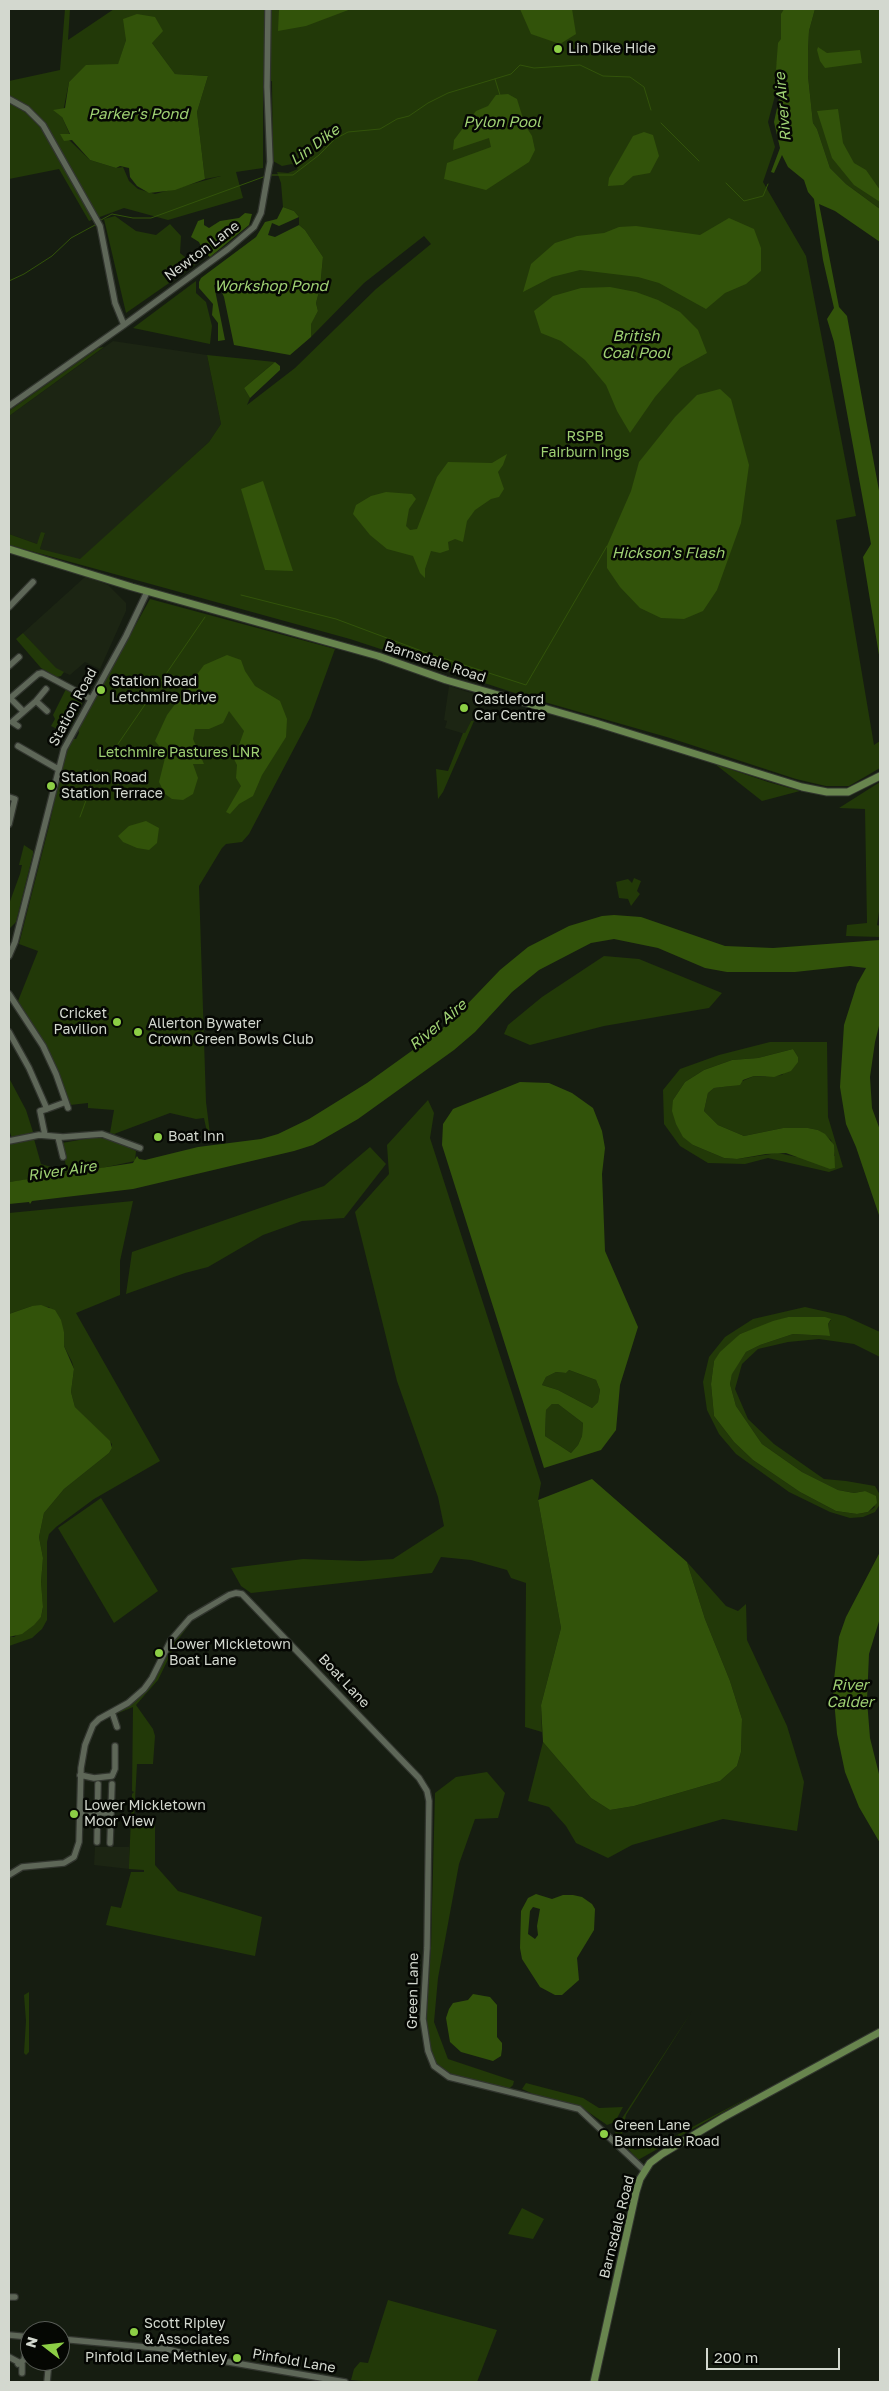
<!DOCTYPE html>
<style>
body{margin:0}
#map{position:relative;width:889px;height:2391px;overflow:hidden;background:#161d11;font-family:"Golos Text",sans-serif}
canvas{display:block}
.frame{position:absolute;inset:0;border:10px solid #d3d8cf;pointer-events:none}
.north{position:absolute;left:20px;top:2321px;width:50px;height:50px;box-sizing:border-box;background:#050703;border:1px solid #575b55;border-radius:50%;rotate:286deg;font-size:14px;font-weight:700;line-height:20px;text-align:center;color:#d3d8cf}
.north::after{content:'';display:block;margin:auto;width:18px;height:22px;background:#8cce45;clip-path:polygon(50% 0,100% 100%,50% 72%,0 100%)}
.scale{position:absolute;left:706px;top:2348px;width:134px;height:22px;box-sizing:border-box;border:2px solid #d3d8cf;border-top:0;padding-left:6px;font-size:15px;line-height:18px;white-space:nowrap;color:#d3d8cf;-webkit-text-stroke:4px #050703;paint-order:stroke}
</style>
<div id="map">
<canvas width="889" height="2391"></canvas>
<div class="frame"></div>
<div class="north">N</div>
<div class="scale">200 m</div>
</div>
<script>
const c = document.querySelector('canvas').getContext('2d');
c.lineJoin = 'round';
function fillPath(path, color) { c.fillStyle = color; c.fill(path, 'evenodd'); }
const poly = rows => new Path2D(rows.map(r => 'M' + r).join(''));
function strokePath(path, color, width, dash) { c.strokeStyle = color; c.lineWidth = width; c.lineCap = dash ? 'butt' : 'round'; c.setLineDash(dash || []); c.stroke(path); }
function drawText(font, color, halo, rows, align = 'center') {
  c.font = font + ' "Golos Text",sans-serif'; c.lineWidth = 5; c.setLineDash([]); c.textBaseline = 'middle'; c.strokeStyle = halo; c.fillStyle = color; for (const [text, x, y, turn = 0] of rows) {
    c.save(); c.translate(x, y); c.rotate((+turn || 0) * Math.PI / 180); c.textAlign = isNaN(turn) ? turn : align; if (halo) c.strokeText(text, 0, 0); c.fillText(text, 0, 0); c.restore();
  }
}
fillPath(poly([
 [113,341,207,355,221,424,209,442,80,560,47,552,40,549,45,533,37,544,9,534,9,416],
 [86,576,108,585,126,603,126,611,100,669,85,662,70,675,56,669,23,633],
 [449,686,490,699,478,712,474,721,471,721,465,734,445,728,447,721,444,720],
 [95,1847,129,1847,129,1869,94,1865]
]), '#1c2513');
fillPath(poly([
 [65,9,70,9,68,40,114,9,784,9,782,14,781,40,776,69,780,75,776,77,776,92,768,122,775,147,763,182,806,256,856,516,836,520,874,745,880,741,880,768,849,786,826,786,796,779,670,738,527,697,350,639,9,545,9,534,37,544,41,532,45,533,40,549,80,559,209,442,221,424,207,355,275,362,244,388,250,398,247,405,295,368,376,289,431,244,424,236,364,283,311,337,311,323,318,311,316,303,320,288,323,257,305,230,299,225,299,217,294,211,283,207,281,183,277,172,288,173,298,169,292,164,282,166,273,161,272,81,263,81,263,168,236,172,243,198,168,220,124,208,89,221,59,169,9,179,9,81,60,70],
 [126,40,152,43,175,74,208,76,197,112,205,179,221,176,155,194,138,189,129,181,123,167,116,168,90,160,68,139,70,135,62,117,69,82,86,66,118,65],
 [815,9,880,9,880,209,846,184,830,168,817,129,813,123,808,76,808,50,809,31],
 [115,216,136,231,156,235,170,224,181,236,180,253,195,265,126,313,104,219],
 [196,281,196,293,206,302,212,326,210,344,133,328],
 [104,347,9,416,9,411,98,348],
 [150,599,335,649,310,718,249,834,242,842,226,844,222,848,199,886,206,1102,210,1134,208,1137,204,1118,196,1119,170,1113,114,1134,110,1133,114,1110,88,1108,88,1103,70,1105,53,1062,40,1035,18,1001,38,951,19,944,49,826,65,753,72,739,76,739,79,733,78,729],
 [23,633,56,668,64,672,61,676,57,677,41,668,16,639],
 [66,689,80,698,82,704,71,726,69,727,63,724,59,730,51,726,55,719,53,715],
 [471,721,474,721,443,792,438,799,436,769,448,771,463,733,465,733],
 [715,764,768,782,800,791,762,801],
 [880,782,880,905,877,925,880,926,880,937,846,936,847,925,867,923,865,809,839,808],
 [24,845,33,851,33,854,16,922,9,929,9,904,20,874,22,865,19,865],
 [634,878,641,881,637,891,640,894,631,906,628,899,619,898,616,882,628,879,632,883],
 [604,956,639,959,722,993,709,1008,604,1026,530,1045,504,1034,508,1025,542,997],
 [770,1042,827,1042,828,1117,843,1167,829,1172,768,1158,745,1164,708,1163,680,1146,664,1124,663,1090,680,1069,719,1055],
 [793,1049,798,1057,782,1075,765,1077,754,1076,731,1086,714,1088,708,1093,704,1111,718,1125,744,1136,783,1128,808,1128,818,1130,831,1140,835,1156,797,1157,778,1153,737,1159,724,1158,693,1145,673,1100,685,1082,704,1070,732,1060,758,1058],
 [9,1078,26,1110,33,1132,12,1138,9,1130],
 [428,1100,434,1113,430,1138,541,1483,538,1500,561,1628,541,1705,542,1732,525,1727,526,1583,511,1578,507,1570,471,1560,441,1557,432,1573,251,1593,241,1586,231,1568,303,1559,361,1561,393,1559,444,1526,438,1497,397,1381,355,1212,389,1174,387,1145],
 [96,1137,116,1141,136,1151,135,1161,83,1172,9,1182,9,1144,34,1139,41,1164,55,1168,66,1167,62,1143],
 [370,1147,386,1164,344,1218,302,1221,263,1235,208,1267,185,1273,126,1294,132,1252,324,1186],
 [133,1201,120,1261,120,1295,76,1313,160,1461,94,1499,56,1527,49,1534,47,1542,47,1620,42,1629,32,1638,9,1646,9,1637,14,1637,41,1617,43,1608,41,1582,43,1558,39,1537,44,1513,64,1489,109,1453,112,1448,112,1444,75,1407,71,1392,74,1369,72,1362,64,1346,64,1332,49,1307,32,1306,9,1314,9,1213],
 [805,1307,845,1316,880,1332,880,1357,854,1344,819,1339,788,1342,758,1349,742,1364,735,1389,748,1419,774,1444,824,1479,846,1481,875,1486,880,1495,880,1504,875,1512,863,1517,850,1518,830,1512,789,1492,736,1454,719,1434,707,1410,703,1382,709,1357,725,1337,753,1319],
 [788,1317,831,1320,828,1324,829,1336,793,1334,760,1345,746,1352,732,1373,730,1384,736,1406,762,1444,802,1472,838,1490,854,1493,865,1491,875,1507,868,1512,857,1514,836,1511,800,1492,753,1460,734,1442,714,1416,711,1384,714,1361,740,1334],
 [569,1370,596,1380,600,1390,598,1402,592,1408,558,1390,542,1385,546,1377,556,1372,566,1373],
 [552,1404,558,1404,583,1423,582,1436,578,1445,571,1453,545,1436,546,1410],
 [101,1498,158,1591,114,1623,58,1528],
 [687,1562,726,1606,738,1611,746,1604,747,1640,787,1726,804,1782,797,1831,723,1819,632,1845,608,1858,576,1843,566,1826,549,1807,528,1801,543,1742,591,1798,610,1810,634,1806,720,1781,737,1766,741,1752,742,1719,730,1681,705,1619],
 [189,1625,177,1641,158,1680,136,1705,153,1729,155,1736,153,1764,137,1764,134,1818,155,1822,155,1865,178,1891,262,1917,255,1956,106,1925,111,1906,121,1908,131,1872,144,1872,144,1870,129,1869,129,1864,132,1794,134,1792,132,1791,133,1707,116,1714,134,1701,174,1640],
 [487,1772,505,1793,498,1818,475,1819,459,1864,438,1978,434,2022,448,2059,514,2081,513,2085,509,2089,456,2076,440,2069,431,2054,426,2020,431,1947,435,1793,456,1777],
 [29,1992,29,2052,26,2055,24,2053,26,2021,24,1995],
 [692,2011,626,2115,622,2133,627,2145,635,2150,658,2145,755,2094,638,2160,615,2134,617,2126],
 [526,2083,583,2098,599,2108,623,2107,615,2122,607,2125,581,2107,540,2097,522,2089],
 [522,2208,544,2219,533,2239,508,2234],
 [388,2300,497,2330,477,2382,375,2382,351,2380,354,2369,360,2362,368,2363]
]), '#223908');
fillPath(poly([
 [279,9,351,9,306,26,278,31],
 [520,9,572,9,576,34,560,44,531,34],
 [784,9,815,9,809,31,808,50,808,76,813,123,817,129,830,168,846,184,880,209,880,242,835,211,819,204,839,307,847,316,880,496,880,661,863,557,871,544,834,342,827,319,834,308,823,260,814,199,808,192,804,180,788,167,782,155,774,173,771,172,780,148,774,122,782,85,776,69,778,43,781,39,781,14],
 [137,14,155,17,163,31,152,43,175,74,208,76,197,112,205,179,175,190,149,193,137,186,130,177,129,168,120,166,116,168,90,160,72,140,64,141,60,134,70,134,62,117,53,110,65,108,69,82,86,65,118,64,126,40,123,19],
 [818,47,827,53,860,50,862,63,825,68,820,61,817,50],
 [508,94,517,99,525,125,532,136,535,150,529,162,486,190,444,179,447,163,491,147,489,138,453,150,454,140,476,111,488,106,496,95],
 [838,109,843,143,854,163,866,170,880,190,880,202,854,185,832,158,817,111],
 [644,132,653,135,659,156,650,173,633,176,623,185,608,186,609,178,633,136],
 [283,207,294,211,299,217,279,226,272,223,268,235,275,237,299,225,305,230,323,257,320,288,316,303,318,311,311,324,311,337,290,355,234,345,224,297,218,284,214,285,225,340,218,341,218,323,212,315,213,304,199,288,199,282,201,278,256,237,265,222,277,219],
 [245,213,252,214,249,225,210,257,203,251,199,242,191,237,198,221,204,219,204,225,209,228,220,221,239,218],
 [729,218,754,229,761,248,761,271,746,284,725,293,706,309,659,283,638,277,580,270,552,277,523,292,531,264,555,243,577,236,604,233,619,227,636,226,700,235],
 [610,287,636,292,658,300,680,312,698,330,707,353,680,368,655,397,630,433,617,411,606,385,585,360,561,341,541,333,534,311,553,296,581,288],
 [275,362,280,366,280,370,250,398,244,388],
 [720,389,731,399,749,465,741,523,717,590,703,611,684,619,661,618,640,608,620,587,607,568,607,546,631,491,639,462,675,417,697,395],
 [507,454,503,465,498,472,504,489,499,497,491,499,475,510,467,521,463,542,455,539,448,542,449,550,440,553,431,551,425,569,425,578,420,573,413,556,387,549,370,535,353,514,356,505,371,496,386,492,412,494,416,499,409,509,406,526,410,530,417,529,437,477,448,462,492,463],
 [263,481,293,571,265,570,241,489],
 [227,655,241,660,245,671,255,686,280,701,287,719,286,737,262,775,253,796,239,804,230,814,226,812,241,786,236,778,237,765,234,759,244,731,229,711,223,723,209,729,195,729,193,739,204,764,193,764,198,778,193,794,183,800,172,799,165,794,159,782,166,754,155,741,167,715,204,665],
 [146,821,159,828,157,843,149,850,137,848,123,842,118,836,129,826],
 [614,915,641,917,725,946,773,948,880,940,880,1022,875,1042,870,1077,872,1108,880,1130,880,1218,856,1147,846,1124,840,1087,844,1025,857,984,866,968,850,966,795,972,727,972,705,968,658,948,614,939,591,943,539,970,512,992,475,1032,454,1050,358,1119,313,1145,294,1151,133,1189,32,1201,30,1204,29,1202,9,1204,9,1182,133,1163,137,1156,139,1159,145,1160,198,1147,261,1139,278,1134,309,1119,367,1083,438,1032,454,1018,500,970,528,947,569,926,602,916],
 [793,1049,798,1057,798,1062,791,1071,774,1077,754,1076,743,1080,740,1085,714,1088,708,1093,704,1111,718,1125,744,1136,783,1128,808,1128,818,1130,825,1134,834,1145,835,1168,830,1169,786,1153,766,1154,737,1159,724,1158,693,1145,683,1137,676,1124,672,1111,673,1100,685,1082,704,1070,732,1060,758,1058],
 [520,1082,549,1083,572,1093,593,1108,602,1131,605,1148,602,1174,605,1251,638,1327,620,1385,616,1430,601,1450,544,1468,442,1145,443,1124,453,1109],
 [569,1370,596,1380,600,1390,598,1402,592,1408,558,1390,542,1385,546,1377,556,1372,566,1373],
 [552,1404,558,1404,583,1423,582,1436,578,1445,571,1453,545,1436,546,1410],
 [41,1305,55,1310,61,1320,64,1332,64,1346,74,1369,71,1392,75,1407,110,1441,112,1448,109,1453,64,1489,44,1513,39,1537,43,1558,41,1582,43,1607,41,1617,34,1625,22,1634,9,1637,9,1314,32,1306],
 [788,1317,825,1317,831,1319,828,1324,830,1336,793,1334,760,1345,746,1352,732,1374,730,1384,736,1406,762,1444,802,1472,838,1490,854,1493,865,1491,876,1496,877,1503,868,1512,857,1514,836,1511,800,1492,753,1460,734,1442,714,1416,711,1384,714,1361,720,1352,740,1334,773,1321],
 [592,1479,687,1562,705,1619,730,1681,742,1719,741,1752,737,1766,720,1781,634,1806,610,1810,591,1798,543,1742,541,1705,561,1628,538,1500],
 [880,1552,880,1618,869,1654,867,1700,870,1738,880,1778,880,1843,859,1807,845,1772,837,1734,833,1688,839,1637,846,1617],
 [536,1894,552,1899,563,1895,573,1895,582,1897,592,1904,595,1909,594,1930,577,1958,579,1980,562,1995,555,1995,540,1987,522,1959,520,1948,521,1911,528,1898],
 [533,1907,540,1909,537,1926,538,1935,535,1939,528,1934,530,1911],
 [473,1994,490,1997,497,2005,497,2037,502,2043,502,2049,501,2056,493,2061,461,2052,450,2042,446,2018,449,2009,453,2003,468,2000]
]), '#32530a');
strokePath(poly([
 [495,79,500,95],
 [661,123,699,161],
 [270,175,293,175,319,155,335,139,348,132,380,129,397,119,409,116,428,103,448,93,511,74,520,65,534,68,580,65,603,76,630,77,644,87,651,110],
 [726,183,744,201,763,196,768,184],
 [101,220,112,214,133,218,151,218,266,176],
 [9,281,24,274,52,256,71,238,95,225],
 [241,595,336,619,427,653,526,685,607,546],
 [118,744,205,617],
 [80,817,97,770]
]), '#32530a', 1);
const minor = poly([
 [9,99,27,109,43,125,100,226,115,303,124,325],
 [9,406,124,325,228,249,254,227,261,213,270,162,267,87,268,9],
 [9,607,33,582],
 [9,666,19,657],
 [9,697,23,711],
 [9,699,38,674,42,673,91,699],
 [36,701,47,711],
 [18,726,12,722,36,701,46,689],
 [18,746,58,769],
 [9,797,15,799,9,824],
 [9,956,15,942,64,749,126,636,147,592],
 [9,994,43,1046,56,1074,68,1108],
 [9,1032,29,1068,47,1109,40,1111,45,1135],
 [47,1109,66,1102],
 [58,1137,63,1157],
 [9,1141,39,1135,63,1137,102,1134,140,1148],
 [112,1712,117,1727],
 [80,1775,94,1778,112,1776,115,1769,115,1746],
 [79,1813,111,1813],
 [97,1842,98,1784],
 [110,1843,112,1784],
 [9,1875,22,1867,64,1863,74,1857,79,1842,81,1768,85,1745,93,1725,99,1719,128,1703,144,1689,152,1678,171,1640,190,1618,229,1595,236,1593,242,1594,419,1778,427,1791,429,1801,427,1948,423,2019,428,2051,434,2066,449,2077,579,2109,644,2170],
 [9,2297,15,2297],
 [9,2335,30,2337],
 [60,2339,167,2349,194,2356,345,2382],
 [9,2357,22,2364,22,2373],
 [18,2364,24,2360,25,2354],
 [47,2382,49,2361]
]);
const major = poly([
 [9,549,132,587,378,656,446,680,596,723,802,787,827,792,848,792,880,776],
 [594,2382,636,2192,640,2179,650,2163,662,2154,724,2117,880,2032]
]);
strokePath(minor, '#31352e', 8);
strokePath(major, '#31352e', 9);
strokePath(minor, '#5e6758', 5.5);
strokePath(major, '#68854e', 7);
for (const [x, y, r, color] of [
 [558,49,5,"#8cce45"],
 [101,690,5,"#8cce45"],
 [464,708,5,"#8cce45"],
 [51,786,5,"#8cce45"],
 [117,1022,5,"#8cce45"],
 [138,1032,5,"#8cce45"],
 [158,1137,5,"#8cce45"],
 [159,1653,5,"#8cce45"],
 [74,1814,5,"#8cce45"],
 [604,2134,5,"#8cce45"],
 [134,2332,5,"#8cce45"],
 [237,2358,5,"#8cce45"]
]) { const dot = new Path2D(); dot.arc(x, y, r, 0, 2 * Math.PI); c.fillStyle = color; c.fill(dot); strokePath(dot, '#050703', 2); }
drawText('14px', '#d3d8cf', '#050703', [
 ["Lin Dike Hide",568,49],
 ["Station Road",111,682],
 ["Letchmire Drive",111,698],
 ["Castleford",474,700],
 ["Car Centre",474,716],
 ["Station Road",61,778],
 ["Station Terrace",61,794],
 ["Cricket",107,1014,"right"],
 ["Pavilion",107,1030,"right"],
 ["Allerton Bywater",148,1024],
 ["Crown Green Bowls Club",148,1040],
 ["Boat Inn",168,1137],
 ["Lower Mickletown",169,1645],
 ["Boat Lane",169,1661],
 ["Lower Mickletown",84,1806],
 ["Moor View",84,1822],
 ["Green Lane",614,2126],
 ["Barnsdale Road",614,2142],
 ["Scott Ripley",144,2324],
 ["& Associates",144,2340],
 ["Pinfold Lane Methley",227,2358,"right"]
], 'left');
drawText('14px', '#d3d8cf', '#050703', [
 ["Newton Lane",202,251,-37],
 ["Barnsdale Road",435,662,18],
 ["Station Road",73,707,-62],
 ["Boat Lane",344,1681,47],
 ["Green Lane",413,1991,-89],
 ["Barnsdale Road",617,2227,-76],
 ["Pinfold Lane",294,2361,10]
]);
drawText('14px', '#9fd073', '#050703', [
 ["RSPB",585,437],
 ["Fairburn Ings",585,453],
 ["Letchmire Pastures LNR",179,753]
]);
drawText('italic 15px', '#9fd173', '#050703', [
 ["River Aire",783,107,-95],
 ["Parker's Pond",138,114],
 ["Pylon Pool",502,122],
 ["Lin Dike",315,145,-37],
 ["Workshop Pond",271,286],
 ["British",636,336],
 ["Coal Pool",636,353],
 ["Hickson's Flash",668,553],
 ["River Aire",438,1025,-40],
 ["River Aire",62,1171,-8],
 ["River",850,1685],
 ["Calder",850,1702]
]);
</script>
